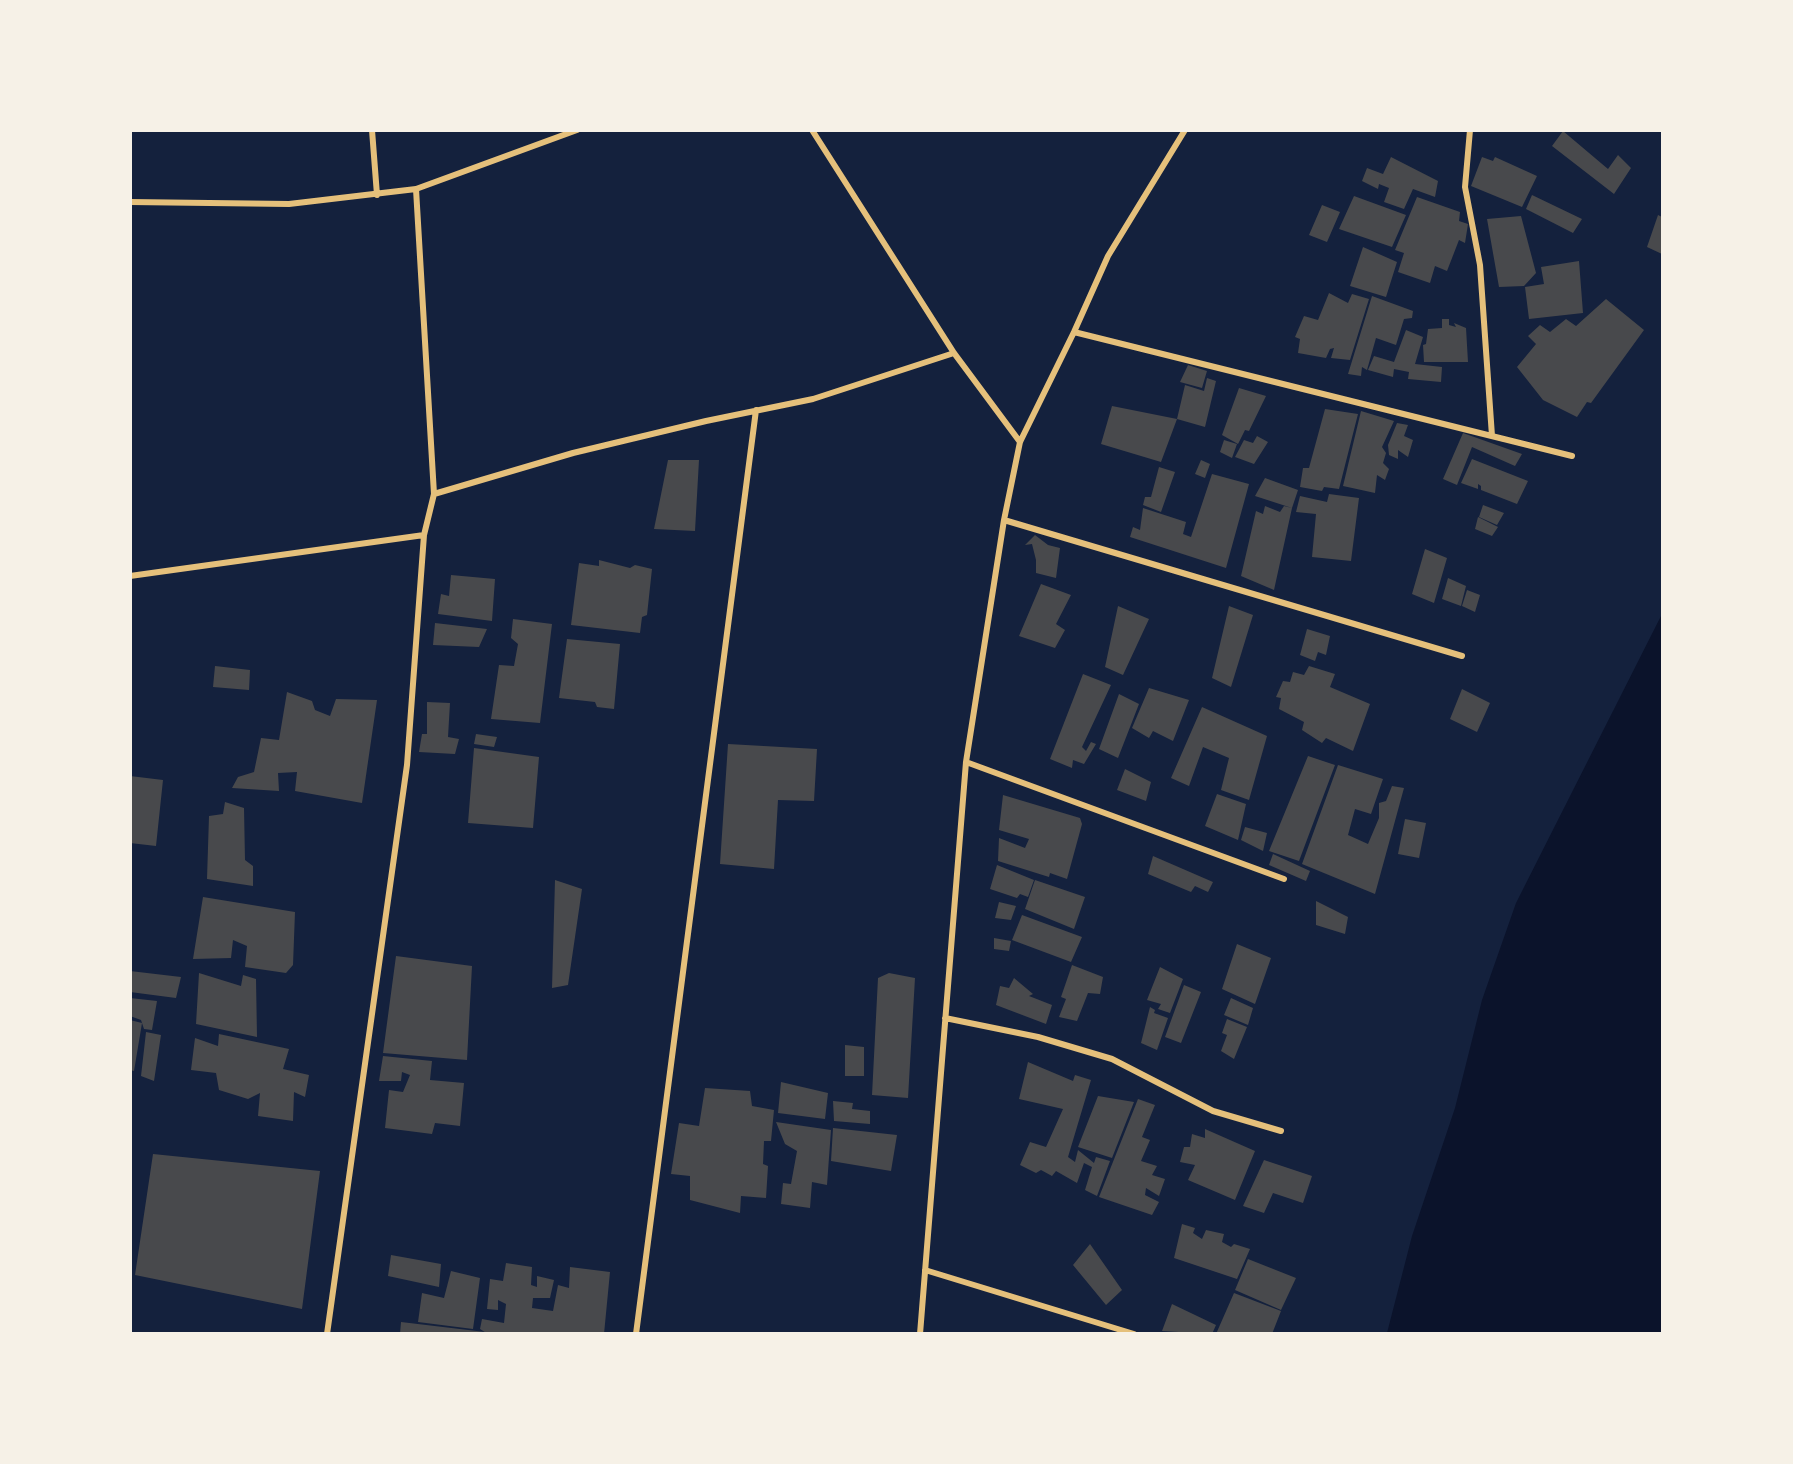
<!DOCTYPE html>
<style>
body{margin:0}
#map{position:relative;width:1793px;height:1464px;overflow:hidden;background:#14213d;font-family:"Playfair Display",serif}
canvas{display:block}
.frame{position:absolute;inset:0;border:132px solid #f6f1e7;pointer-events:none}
</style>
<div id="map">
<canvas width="1793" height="1464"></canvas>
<div class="frame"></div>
</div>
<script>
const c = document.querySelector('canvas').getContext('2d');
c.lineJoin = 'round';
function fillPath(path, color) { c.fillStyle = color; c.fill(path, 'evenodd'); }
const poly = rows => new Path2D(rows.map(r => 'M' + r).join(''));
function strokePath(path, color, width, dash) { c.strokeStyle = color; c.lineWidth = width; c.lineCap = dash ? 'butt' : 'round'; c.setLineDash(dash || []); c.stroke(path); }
fillPath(poly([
 [1662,614,1662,1333,1387,1333,1412,1236,1455,1108,1482,1000,1516,903]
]), '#0b132b');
fillPath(poly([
 [1563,131,1608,169,1618,155,1631,168,1614,194,1552,146],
 [1391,157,1438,181,1435,197,1413,189,1404,209,1384,202,1389,188,1379,184,1378,189,1362,181,1367,168,1383,174],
 [1482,157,1493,161,1495,157,1537,176,1522,207,1471,186],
 [1532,195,1582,219,1573,233,1526,209],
 [1354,196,1406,215,1392,247,1339,229],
 [1417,197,1460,212,1459,221,1468,224,1465,243,1459,240,1447,271,1435,266,1430,283,1398,272,1404,253,1395,250],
 [1322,205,1340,212,1327,242,1309,235],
 [1658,215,1662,217,1662,254,1647,247],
 [1521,216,1536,273,1524,286,1499,287,1487,219],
 [1363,247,1397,262,1386,297,1350,286],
 [1579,261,1583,313,1529,319,1525,287,1544,284,1541,267],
 [1329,293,1348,303,1352,294,1369,299,1350,360,1331,358,1334,348,1330,349,1326,358,1298,353,1300,339,1295,337,1304,316,1318,320],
 [1372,296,1413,311,1412,318,1404,319,1396,345,1376,338,1367,370,1362,367,1361,376,1348,374],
 [1606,299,1644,330,1591,403,1587,402,1577,417,1543,400,1517,367,1536,344,1528,336,1540,325,1550,332,1566,319,1576,326],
 [1442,319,1449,319,1449,325,1456,327,1454,323,1466,328,1468,362,1424,362,1423,345,1426,344,1428,329,1442,328],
 [1406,330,1423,337,1415,364,1442,367,1441,382,1408,379,1409,372,1394,369,1393,377,1368,370,1374,356,1394,362],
 [1188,365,1207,371,1202,388,1180,382],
 [1207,378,1216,381,1205,427,1177,419,1161,462,1101,444,1112,406,1177,419,1185,385,1204,391],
 [1239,388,1266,396,1249,431,1245,430,1238,444,1222,435],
 [1325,409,1358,414,1339,489,1324,487,1322,491,1300,487,1303,468,1309,468],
 [1361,411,1394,421,1382,447,1386,453,1383,463,1389,469,1385,480,1377,475,1375,493,1343,486],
 [1397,423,1408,425,1404,436,1413,440,1408,457,1398,450,1398,459,1389,455,1388,445],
 [1463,433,1522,454,1515,466,1472,447,1457,485,1443,479],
 [1257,436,1268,442,1254,464,1235,457,1244,440,1253,443],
 [1224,440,1237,444,1232,458,1220,452],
 [1472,459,1528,481,1517,504,1481,490,1481,486,1478,484,1478,489,1461,483],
 [668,460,699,460,695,531,654,529],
 [1201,460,1210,464,1205,478,1195,474],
 [1159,467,1175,472,1161,512,1143,505,1145,497,1151,497],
 [1212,474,1249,484,1226,568,1130,537,1133,527,1140,530,1143,508,1186,522,1183,534,1191,537],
 [1265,478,1298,490,1292,508,1255,496],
 [1329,494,1359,498,1351,561,1312,557,1316,514,1296,512,1300,496,1327,502],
 [1483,505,1504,513,1497,525,1479,517],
 [1265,506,1280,512,1284,506,1292,508,1274,590,1241,576,1256,511,1263,514],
 [1478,517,1498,527,1492,536,1475,529],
 [1035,535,1048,545,1060,548,1056,578,1036,573,1036,560,1032,544,1025,545],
 [1425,549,1447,558,1434,603,1412,594],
 [599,560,630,568,635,565,652,569,647,615,642,617,640,633,571,625,579,563,599,566],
 [451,575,495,579,492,621,438,614,441,594,449,596],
 [1448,578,1466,586,1461,606,1442,599],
 [1041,584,1071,595,1056,624,1065,630,1055,648,1019,636],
 [1467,590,1480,595,1475,612,1462,606],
 [1118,606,1149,619,1123,675,1105,667],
 [1229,606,1253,615,1231,687,1212,678],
 [513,619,552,624,540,723,491,719,499,665,514,666,518,644,511,638],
 [435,623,487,629,479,647,433,645],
 [1307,629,1330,636,1326,655,1318,652,1315,661,1300,655],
 [567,639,620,644,614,709,597,707,595,702,559,698],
 [215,666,250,670,249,690,213,687],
 [1309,666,1335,674,1330,687,1370,704,1353,751,1326,738,1322,743,1302,730,1304,722,1279,709,1281,698,1276,697,1283,681,1290,682,1293,672,1304,675],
 [1083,674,1111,685,1082,747,1086,751,1091,742,1096,744,1084,764,1073,760,1072,768,1050,759],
 [1149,688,1189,700,1173,741,1153,731,1149,738,1132,728],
 [1462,689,1490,703,1477,732,1450,719],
 [287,692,312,701,315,710,330,716,336,699,377,700,362,803,295,791,297,772,278,773,279,791,232,788,238,777,254,772,261,738,279,740],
 [1119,694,1139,704,1118,758,1099,749],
 [427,702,450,703,448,737,459,739,455,754,419,752,422,734,427,734],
 [1202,707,1267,736,1249,800,1221,790,1229,758,1203,747,1189,786,1171,778],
 [476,734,497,737,494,747,474,744],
 [728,744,817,749,814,801,778,800,774,869,720,864],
 [474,748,539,757,533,828,468,823],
 [1308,756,1335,765,1299,861,1269,851],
 [1338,765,1383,779,1371,814,1355,809,1348,835,1368,844,1379,818,1379,803,1386,801,1392,786,1404,788,1375,894,1302,864],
 [1125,769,1151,782,1146,801,1117,790],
 [130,776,163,780,156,846,130,843],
 [1217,794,1246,804,1238,840,1205,826],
 [1003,795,1080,818,1082,824,1067,879,1050,873,1049,877,998,861,999,838,1025,848,1029,839,999,830],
 [225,802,244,808,245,860,253,866,253,886,207,879,209,816,223,814],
 [1405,819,1426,823,1419,858,1398,854],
 [1245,827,1267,833,1263,851,1241,840],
 [1273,854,1310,871,1306,881,1269,865],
 [1153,856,1213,882,1208,892,1195,886,1191,892,1148,874],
 [997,865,1034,880,1028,897,1020,894,1017,898,990,889],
 [555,880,582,889,568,985,552,988],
 [1035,880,1085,897,1074,929,1025,909],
 [203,897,295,912,293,965,286,973,245,967,247,946,233,940,231,958,193,959],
 [1316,901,1348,917,1345,934,1316,925],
 [999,902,1016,906,1011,920,995,918],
 [1022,915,1082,937,1071,962,1012,940],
 [994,938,1011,941,1009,951,994,949],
 [1237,944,1271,958,1255,1004,1222,989],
 [396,956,472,966,467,1060,383,1053],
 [1072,965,1103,977,1100,994,1088,993,1077,1021,1059,1017,1066,999,1061,997],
 [1160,967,1183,979,1170,1013,1158,1009,1161,1004,1147,1000],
 [130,971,181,977,176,998,130,992],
 [199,973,241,986,243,975,256,979,257,1037,196,1024],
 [889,973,915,978,908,1098,872,1095,878,978],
 [1014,978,1033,994,1029,996,1052,1005,1046,1024,996,1005,1000,986,1009,988],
 [1184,985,1201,992,1181,1043,1165,1037],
 [130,998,157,1001,152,1030,144,1029,141,1020,130,1016],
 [1231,998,1253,1008,1248,1025,1224,1015],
 [1150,1007,1155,1010,1154,1013,1168,1018,1157,1050,1141,1043],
 [1227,1019,1247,1027,1234,1059,1221,1051,1227,1035,1222,1033],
 [130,1020,142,1023,134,1071,130,1070],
 [146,1032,161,1035,154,1081,141,1076],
 [219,1034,289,1049,283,1069,309,1075,305,1097,294,1092,293,1121,258,1116,260,1093,248,1099,219,1090,216,1073,191,1070,195,1038,218,1046],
 [845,1045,864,1047,864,1076,845,1076],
 [383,1056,432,1061,430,1080,464,1083,460,1126,435,1123,432,1134,385,1128,389,1090,403,1092,410,1075,402,1072,401,1081,379,1081],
 [1028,1062,1073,1081,1075,1075,1091,1080,1068,1157,1075,1162,1078,1150,1094,1163,1096,1157,1110,1161,1097,1196,1085,1190,1092,1167,1084,1163,1077,1183,1056,1171,1052,1176,1041,1170,1036,1173,1020,1165,1030,1142,1046,1147,1063,1109,1019,1099],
 [781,1082,828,1093,825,1119,778,1113],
 [705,1088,750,1091,752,1106,774,1110,771,1141,764,1141,763,1164,768,1166,766,1198,741,1196,740,1213,690,1200,690,1176,671,1174,679,1123,699,1126],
 [1098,1096,1134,1102,1112,1158,1078,1147],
 [1138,1099,1155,1105,1142,1137,1150,1140,1141,1161,1157,1166,1152,1175,1165,1179,1159,1196,1146,1188,1145,1195,1159,1202,1152,1215,1099,1197],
 [833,1101,853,1103,852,1109,870,1111,870,1124,834,1121],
 [776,1122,831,1130,827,1185,812,1182,810,1208,781,1204,783,1183,791,1184,797,1151,785,1144],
 [833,1128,897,1135,891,1171,831,1161],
 [1205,1129,1255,1151,1235,1200,1188,1180,1195,1165,1180,1162,1184,1147,1190,1147,1192,1134,1205,1138],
 [153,1154,320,1171,302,1309,135,1275],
 [1264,1160,1312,1176,1303,1203,1273,1193,1264,1213,1243,1206],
 [1182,1224,1195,1228,1193,1233,1202,1239,1206,1230,1224,1234,1222,1242,1231,1247,1234,1244,1250,1249,1237,1279,1174,1258],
 [1090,1244,1122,1290,1106,1305,1073,1265],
 [391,1255,441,1264,439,1287,388,1276],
 [1248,1259,1296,1278,1281,1310,1235,1290],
 [506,1263,532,1267,531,1285,537,1287,537,1276,554,1280,550,1298,533,1298,532,1308,553,1311,558,1285,569,1288,570,1267,610,1272,604,1334,488,1334,480,1329,482,1319,504,1323,506,1304,498,1300,498,1310,487,1309,490,1279,503,1281],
 [451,1271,480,1278,473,1329,418,1322,422,1293,444,1298],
 [1234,1293,1281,1311,1272,1334,1216,1334],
 [1172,1304,1216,1325,1212,1334,1162,1331],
 [401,1322,485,1332,485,1334,400,1334]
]), '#48494c');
strokePath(poly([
 [372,130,377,195],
 [812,130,954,353,1020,442],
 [1470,130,1465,187,1480,265,1492,436],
 [130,202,289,204,416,189,577,130],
 [1074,332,1572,456],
 [434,494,573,453,706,421,813,399,954,353],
 [1004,520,1462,656],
 [130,576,424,535],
 [966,762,1284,879],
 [945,1018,1038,1037,1112,1059,1213,1111,1281,1131],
 [925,1270,1134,1334],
 [327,1334,407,765,424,535,434,494,416,189],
 [636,1334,756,410],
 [920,1334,966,762,1004,520,1020,442,1074,332,1108,256,1185,130]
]), '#e5c07b', 6);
</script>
